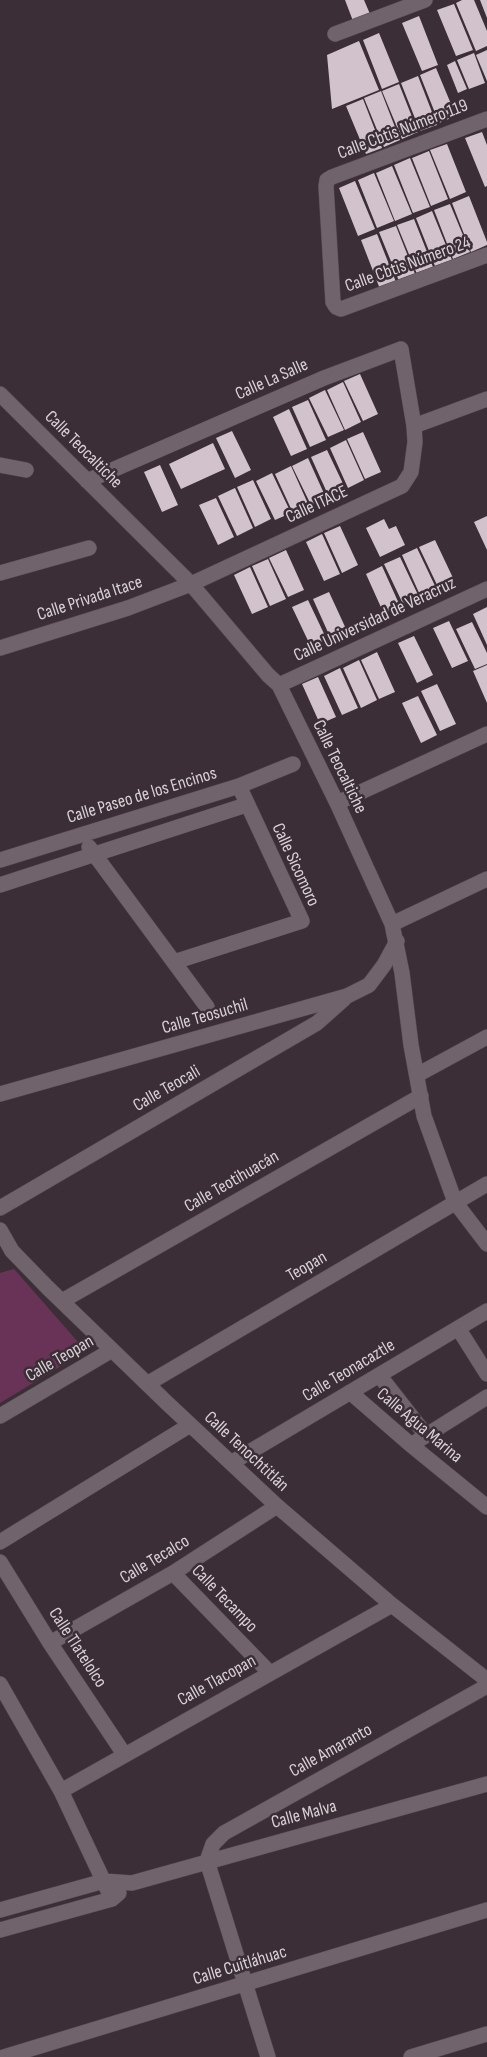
<!DOCTYPE html>
<meta charset="utf-8">
<style>
body{margin:0}
canvas{display:block;background:#3b2e36}
</style>
<canvas width="487" height="2057"></canvas>
<script>
const c = document.querySelector('canvas').getContext('2d');
c.lineJoin = 'round';
function fillPath(path, color) { c.fillStyle = color; c.fill(path, 'evenodd'); }
const poly = rows => new Path2D(rows.map(r => 'M' + r).join(''));
function strokePath(path, color, width, dash) { c.strokeStyle = color; c.lineWidth = width; c.lineCap = dash ? 'butt' : 'round'; c.setLineDash(dash || []); c.stroke(path); }
function drawText(font, color, halo, rows, align = 'center') {
  c.font = font + ' "Sofia Sans Condensed",sans-serif'; c.lineWidth = 5; c.setLineDash([]); c.textBaseline = 'middle'; c.strokeStyle = halo; c.fillStyle = color; for (const [text, x, y, turn = 0] of rows) {
    c.save(); c.translate(x, y); c.rotate((+turn || 0) * Math.PI / 180); c.textAlign = isNaN(turn) ? turn : align; if (halo) c.strokeText(text, 0, 0); c.fillText(text, 0, 0); c.restore();
  }
}
fillPath(poly([
 [14,1269,86,1351,0,1403,0,1273]
]), '#683356');
fillPath(poly([
 [345,0,364,0,370,14,353,21],
 [462,0,474,0,487,31,487,46,476,51,456,3],
 [480,0,487,0,487,18],
 [454,4,473,50,456,56,437,10],
 [419,16,438,65,422,71,402,23],
 [379,33,399,82,382,89,363,40],
 [359,41,379,90,332,109,327,55],
 [487,50,487,81,476,55],
 [474,53,485,83,469,89,457,60],
 [455,61,467,89,458,93,447,65],
 [436,68,456,116,439,123,420,75],
 [418,76,437,125,420,131,401,83],
 [399,84,418,132,402,139,382,91],
 [381,91,400,140,384,147,364,98],
 [363,99,382,148,366,154,346,106],
 [482,132,487,145,487,186,485,187,465,138],
 [447,144,466,192,450,199,430,150],
 [429,151,448,199,431,206,412,158],
 [410,158,430,207,413,213,394,165],
 [392,166,412,214,395,221,376,173],
 [374,173,394,221,377,228,358,180],
 [355,181,375,229,358,236,339,188],
 [469,196,487,242,487,245,471,252,452,203],
 [450,204,470,252,453,259,434,210],
 [432,211,452,260,435,266,416,218],
 [414,219,433,267,417,274,397,225],
 [396,226,415,274,399,281,379,232],
 [377,234,396,282,380,289,361,240],
 [360,374,378,414,363,421,344,381],
 [343,382,361,422,345,430,327,390],
 [325,390,344,430,328,437,309,398],
 [308,400,326,440,310,447,292,407],
 [289,409,307,449,291,456,273,417],
 [232,431,251,470,235,478,216,438],
 [363,432,381,472,365,479,347,439],
 [346,440,364,480,348,488,330,448],
 [213,443,225,469,181,489,169,464],
 [327,450,346,490,329,497,311,457],
 [308,458,326,498,311,505,292,466],
 [160,465,178,505,162,512,144,472],
 [291,466,309,506,293,513,275,474],
 [272,473,291,513,275,520,256,481],
 [253,480,271,519,255,527,237,487],
 [235,488,253,528,237,536,218,496],
 [216,498,234,537,218,545,199,505],
 [487,516,487,550,474,522],
 [384,519,389,529,396,526,405,545,380,557,366,528],
 [340,526,358,565,342,573,324,533],
 [322,534,340,574,324,581,306,542],
 [435,540,454,580,438,587,419,547],
 [417,548,436,588,420,595,402,555],
 [286,550,304,590,288,597,269,558],
 [400,557,419,597,403,604,384,564],
 [268,559,286,599,270,606,252,566],
 [382,566,400,606,384,614,366,574],
 [250,567,268,607,252,614,234,575],
 [329,592,347,631,331,639,313,599],
 [308,600,327,640,311,647,292,607],
 [487,607,487,645,473,614],
 [449,621,468,661,452,668,433,628],
 [472,622,487,653,487,664,475,669,456,629],
 [414,636,433,675,417,683,398,643],
 [377,652,395,692,379,699,361,660],
 [359,660,377,700,361,708,343,668],
 [487,665,487,703,473,671],
 [340,668,358,708,342,715,324,676],
 [318,677,336,717,320,724,302,684],
 [437,684,456,724,440,731,421,691],
 [418,696,437,735,421,743,402,703]
]), '#d1c2cb');
const minor = poly([
 [335,34,425,0],
 [487,119,332,177,327,180,326,186,333,302,336,307,341,309,487,255],
 [0,394,191,584,268,675,279,685,337,803,392,924,402,973,411,1045,424,1116,455,1202,487,1244],
 [414,426,487,399],
 [0,465,26,470],
 [0,573,89,548],
 [0,648,128,608,191,584,402,486,411,472,415,442,414,426,401,349,324,378,87,481],
 [279,685,487,589],
 [337,803,487,734],
 [89,847,207,1007],
 [0,860,239,786,293,764],
 [0,885,246,805],
 [392,924,487,879],
 [174,962,302,921,239,786],
 [417,1075,487,1037],
 [0,1094,347,996,369,985,384,965,397,941],
 [0,1208,317,1023,344,999],
 [0,1230,12,1251,48,1288,167,1403,277,1506,392,1605,487,1680],
 [62,1301,421,1096],
 [458,1328,487,1374],
 [379,1375,426,1435],
 [147,1384,487,1184],
 [350,1392,411,1445,487,1507],
 [0,1416,112,1350],
 [411,1445,487,1397],
 [231,1463,487,1311],
 [0,1542,190,1425],
 [0,1562,50,1643,124,1754],
 [173,1573,270,1673],
 [50,1643,173,1573,277,1506],
 [0,1684,61,1791,112,1899],
 [61,1791,392,1605],
 [207,1861,213,1844,224,1833,487,1686],
 [207,1861,268,2057],
 [0,1910,104,1881,132,1883,487,1784],
 [0,1930,112,1899,119,1893],
 [4,2057,487,1910],
 [411,2057,487,2034]
]);
strokePath(minor, '#554a51', 16);
strokePath(minor, '#71636c', 15);
drawText('18px', '#d9d1d6', '#3b2e36', [
 ["Calle Cbtis Número 119",403,130,-21],
 ["Calle Cbtis Número 24",408,265,-20],
 ["Calle La Salle",272,380,-24],
 ["Calle Teocaltiche",83,450,45],
 ["Calle ITACE",317,505,-25],
 ["Calle Privada Itace",90,599,-18],
 ["Calle Universidad de Veracruz",375,620,-25],
 ["Calle Teocaltiche",339,767,64],
 ["Calle Paseo de los Encinos",142,796,-17],
 ["Calle Sicomoro",295,865,65],
 ["Calle Teosuchil",205,1017,-16],
 ["Calle Teocali",167,1089,-30],
 ["Calle Teotihuacán",232,1182,-30],
 ["Teopan",307,1267,-30],
 ["Calle Teopan",60,1359,-30],
 ["Calle Teonacaztle",349,1371,-31],
 ["Calle Agua Marina",419,1426,40],
 ["Calle Tenochtitlán",246,1452,43],
 ["Calle Tecalco",155,1560,-31],
 ["Calle Tecampo",224,1599,46],
 ["Calle Tlatelolco",77,1648,57],
 ["Calle Tlacopan",217,1681,-29],
 ["Calle Amaranto",331,1751,-29],
 ["Calle Malva",304,1815,-15],
 ["Calle Cuitláhuac",240,1966,-17]
]);
</script>
